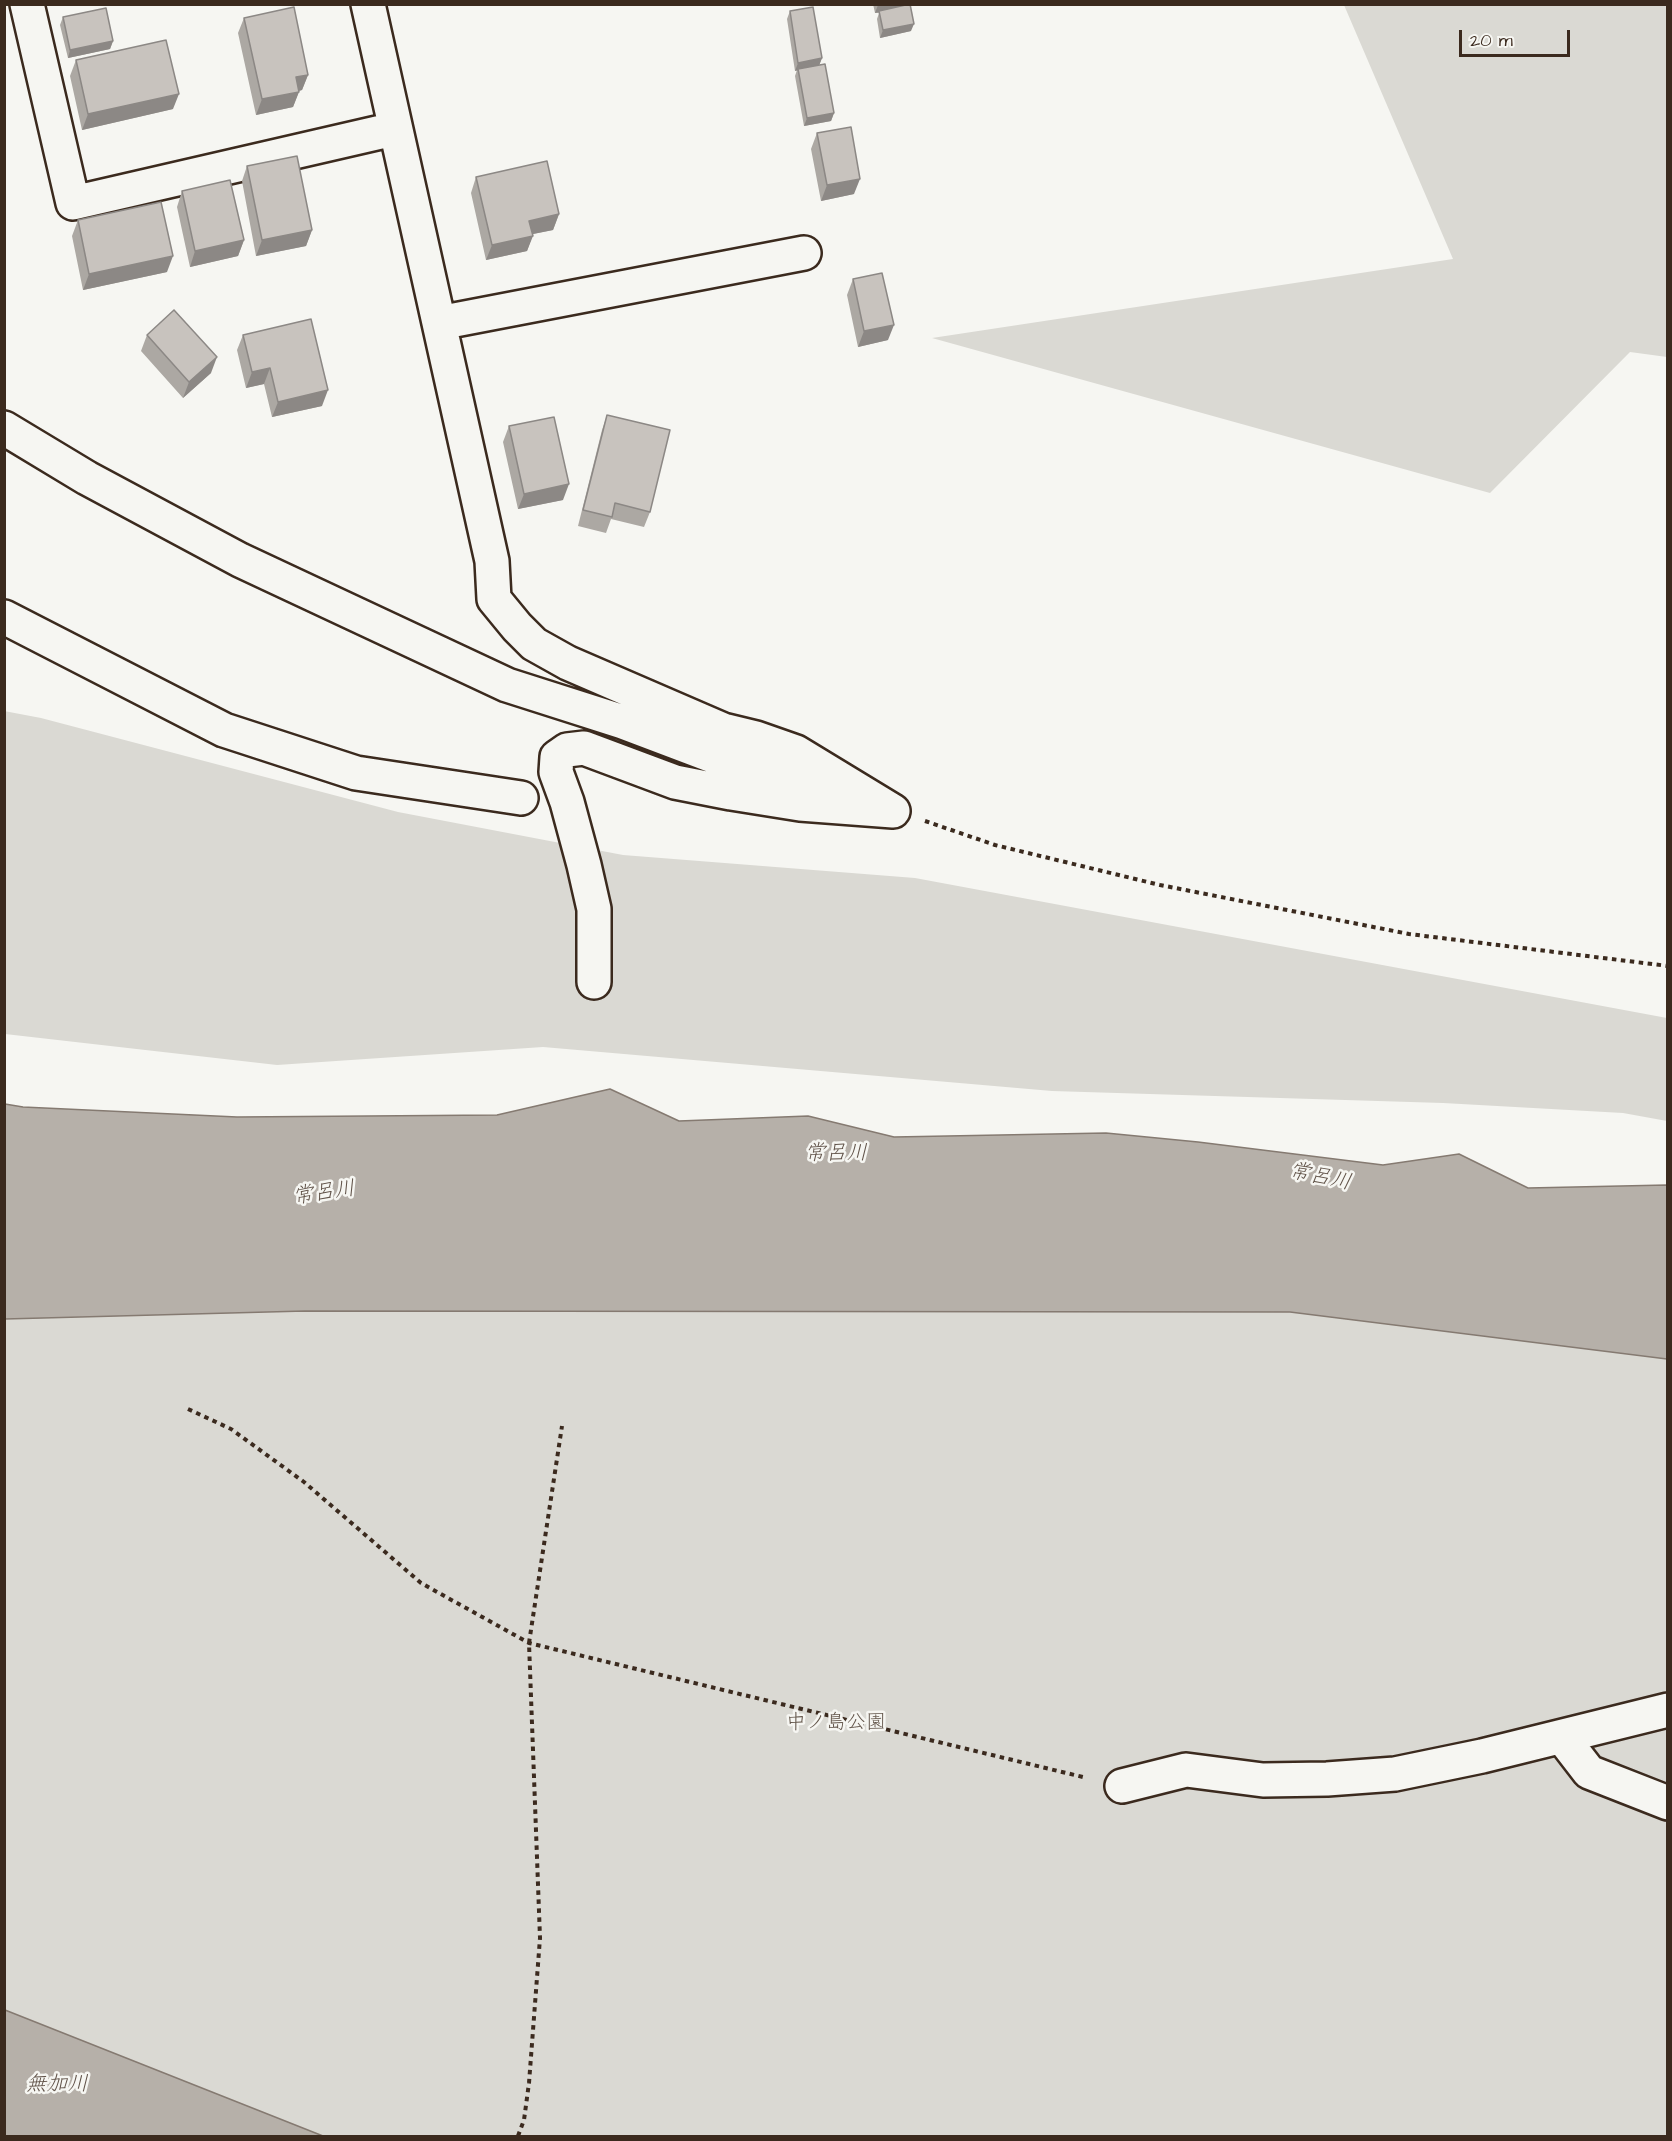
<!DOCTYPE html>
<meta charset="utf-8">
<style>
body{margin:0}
#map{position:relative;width:1672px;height:2141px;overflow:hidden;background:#f6f6f2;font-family:"Architects Daughter",sans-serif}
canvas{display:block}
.frame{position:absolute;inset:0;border:6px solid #3b2a1e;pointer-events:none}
.scale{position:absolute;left:1459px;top:30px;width:111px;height:27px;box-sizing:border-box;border:3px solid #3b2a1e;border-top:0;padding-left:8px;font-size:18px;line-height:21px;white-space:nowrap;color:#3b2a1e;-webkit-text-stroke:4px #f6f6f2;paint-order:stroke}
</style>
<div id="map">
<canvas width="1672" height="2141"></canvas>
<div class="frame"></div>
<div class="scale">20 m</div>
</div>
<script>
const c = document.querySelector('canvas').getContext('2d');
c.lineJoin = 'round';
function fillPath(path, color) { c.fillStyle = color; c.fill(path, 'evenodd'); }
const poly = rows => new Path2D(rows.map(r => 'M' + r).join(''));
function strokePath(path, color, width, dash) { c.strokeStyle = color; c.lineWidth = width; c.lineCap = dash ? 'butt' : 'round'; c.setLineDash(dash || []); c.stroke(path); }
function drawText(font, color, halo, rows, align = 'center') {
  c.font = font + ' "Architects Daughter","Klee One",sans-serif'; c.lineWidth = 5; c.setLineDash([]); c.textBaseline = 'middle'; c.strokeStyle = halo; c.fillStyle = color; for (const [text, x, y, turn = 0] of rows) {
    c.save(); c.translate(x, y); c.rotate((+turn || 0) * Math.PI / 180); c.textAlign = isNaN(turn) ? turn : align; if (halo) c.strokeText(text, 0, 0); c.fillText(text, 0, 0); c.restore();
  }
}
fillPath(poly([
 [1344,5,1667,5,1667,357,1630,352,1490,493,932,338,1453,259],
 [4,711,41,718,398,812,623,855,915,878,1667,1018,1667,1121,1623,1113,1443,1103,1052,1091,543,1047,277,1065,5,1034],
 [305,1311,1290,1312,1667,1359,1667,2136,323,2136,5,2010,4,1319]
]), '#dad9d3');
const water = poly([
 [610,1089,679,1121,808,1116,894,1137,1106,1133,1198,1142,1383,1165,1459,1154,1528,1188,1667,1185,1667,1359,1290,1312,305,1311,5,1319,5,1104,23,1107,237,1117,497,1115,610,1089],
 [5,2010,323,2136,5,2136,5,2010]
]);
fillPath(water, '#b6b0a9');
strokePath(water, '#857a71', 1.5);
const minor = poly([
 [27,4,73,203,394,129],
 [368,4,492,561,494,599,517,627,534,644,568,663,723,730,756,738,796,752,893,811,800,804,731,793,675,782,584,748,567,750,557,757,556,772,567,802,584,865,594,909,594,982],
 [439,323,804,253],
 [4,428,87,478,240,560,507,685,623,722,742,767,817,789],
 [4,617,224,730,356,773,521,798],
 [1562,1737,1589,1772,1668,1803],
 [1122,1786,1186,1770,1263,1780,1327,1779,1395,1774,1482,1756,1668,1710]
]);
strokePath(minor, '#3b2a1e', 38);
strokePath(poly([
 [925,821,995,845,1160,885,1409,934,1668,966],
 [188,1409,231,1429,304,1482,421,1583,529,1643,1087,1778],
 [518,2136,524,2120,529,2083,540,1938,529,1643,562,1426]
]), '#3b2a1e', 4, [4.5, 4.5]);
strokePath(minor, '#f6f6f2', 33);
fillPath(poly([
 [873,4,899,4,898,7,911,31,880,38,877,19,879,13,875,13],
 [790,11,822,58,819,65,834,113,831,121,804,126,795,76,797,70,795,71,787,19],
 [63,17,113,41,110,49,68,58,60,25],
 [244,18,308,75,302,90,299,91,293,107,256,115,238,33],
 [76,60,173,109,82,130,70,76],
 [817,133,854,194,821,201,811,149],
 [247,166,312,230,306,246,256,256,242,181],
 [476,177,559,214,553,230,533,234,527,251,486,260,471,193],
 [182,191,244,240,238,256,190,267,177,207],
 [78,220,167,272,83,290,72,236],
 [853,279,888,340,858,347,847,295],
 [147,335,211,373,183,398,141,351],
 [243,335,322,406,272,417,264,384,246,388,237,350],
 [607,415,650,512,644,527,611,519,606,533,578,526,602,430],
 [509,426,563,500,518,509,503,442]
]), '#aca8a3');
fillPath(poly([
 [882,4,899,4,898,8,879,11,879,12,875,13,878,5],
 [914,24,911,31,880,38,883,30],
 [113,41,110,49,68,58,70,50],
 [822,58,819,66,795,71,798,63],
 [308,75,302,90,290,93,296,77],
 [299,92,293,107,256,115,262,99],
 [179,94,173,109,82,130,88,114],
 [834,113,831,121,804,126,807,118],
 [860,179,854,194,821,201,827,185],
 [559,214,553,230,523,236,529,221],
 [312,230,306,246,256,256,262,240],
 [533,236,527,251,486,260,492,245],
 [244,240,238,256,190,267,195,251],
 [173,256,167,272,83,290,89,274],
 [894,325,888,340,858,347,864,331],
 [217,357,211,373,183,398,189,382],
 [270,368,264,384,246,388,252,372],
 [328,390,322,406,272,417,278,402],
 [569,484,563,500,518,509,524,494]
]), '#8c8885');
const building = poly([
 [910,4,914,24,883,30,879,11,910,4],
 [294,7,308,75,296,77,299,92,262,99,244,18,294,7],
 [813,7,822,58,798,63,790,11,813,7],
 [106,8,113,41,70,50,63,17,106,8],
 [166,40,179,94,88,114,76,60,166,40],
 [825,64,834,113,807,118,798,69,825,64],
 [851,127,860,179,827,185,817,133,851,127],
 [297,156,312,230,262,240,247,166,297,156],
 [547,161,559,214,529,221,533,236,492,245,476,177,547,161],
 [230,180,244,240,195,251,182,191,230,180],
 [161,202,173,256,89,274,78,220,161,202],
 [882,273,894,325,864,331,853,279,882,273],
 [174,310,217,357,189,382,147,335,174,310],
 [311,319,328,390,278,402,270,368,252,372,243,335,311,319],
 [607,415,670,430,650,512,615,503,612,517,583,510,607,415],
 [554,417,569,484,524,494,509,426,554,417]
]);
fillPath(building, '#c8c3be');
strokePath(building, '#8c8885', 1.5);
drawText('20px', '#63564b', '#f6f6f2', [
 ["中ノ島公園",836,1724]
]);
drawText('italic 21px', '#605248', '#f6f6f2', [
 ["常呂川",836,1155],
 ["常呂川",1320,1178,12],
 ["常呂川",324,1194,-8],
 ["無加川",57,2086]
]);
</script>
